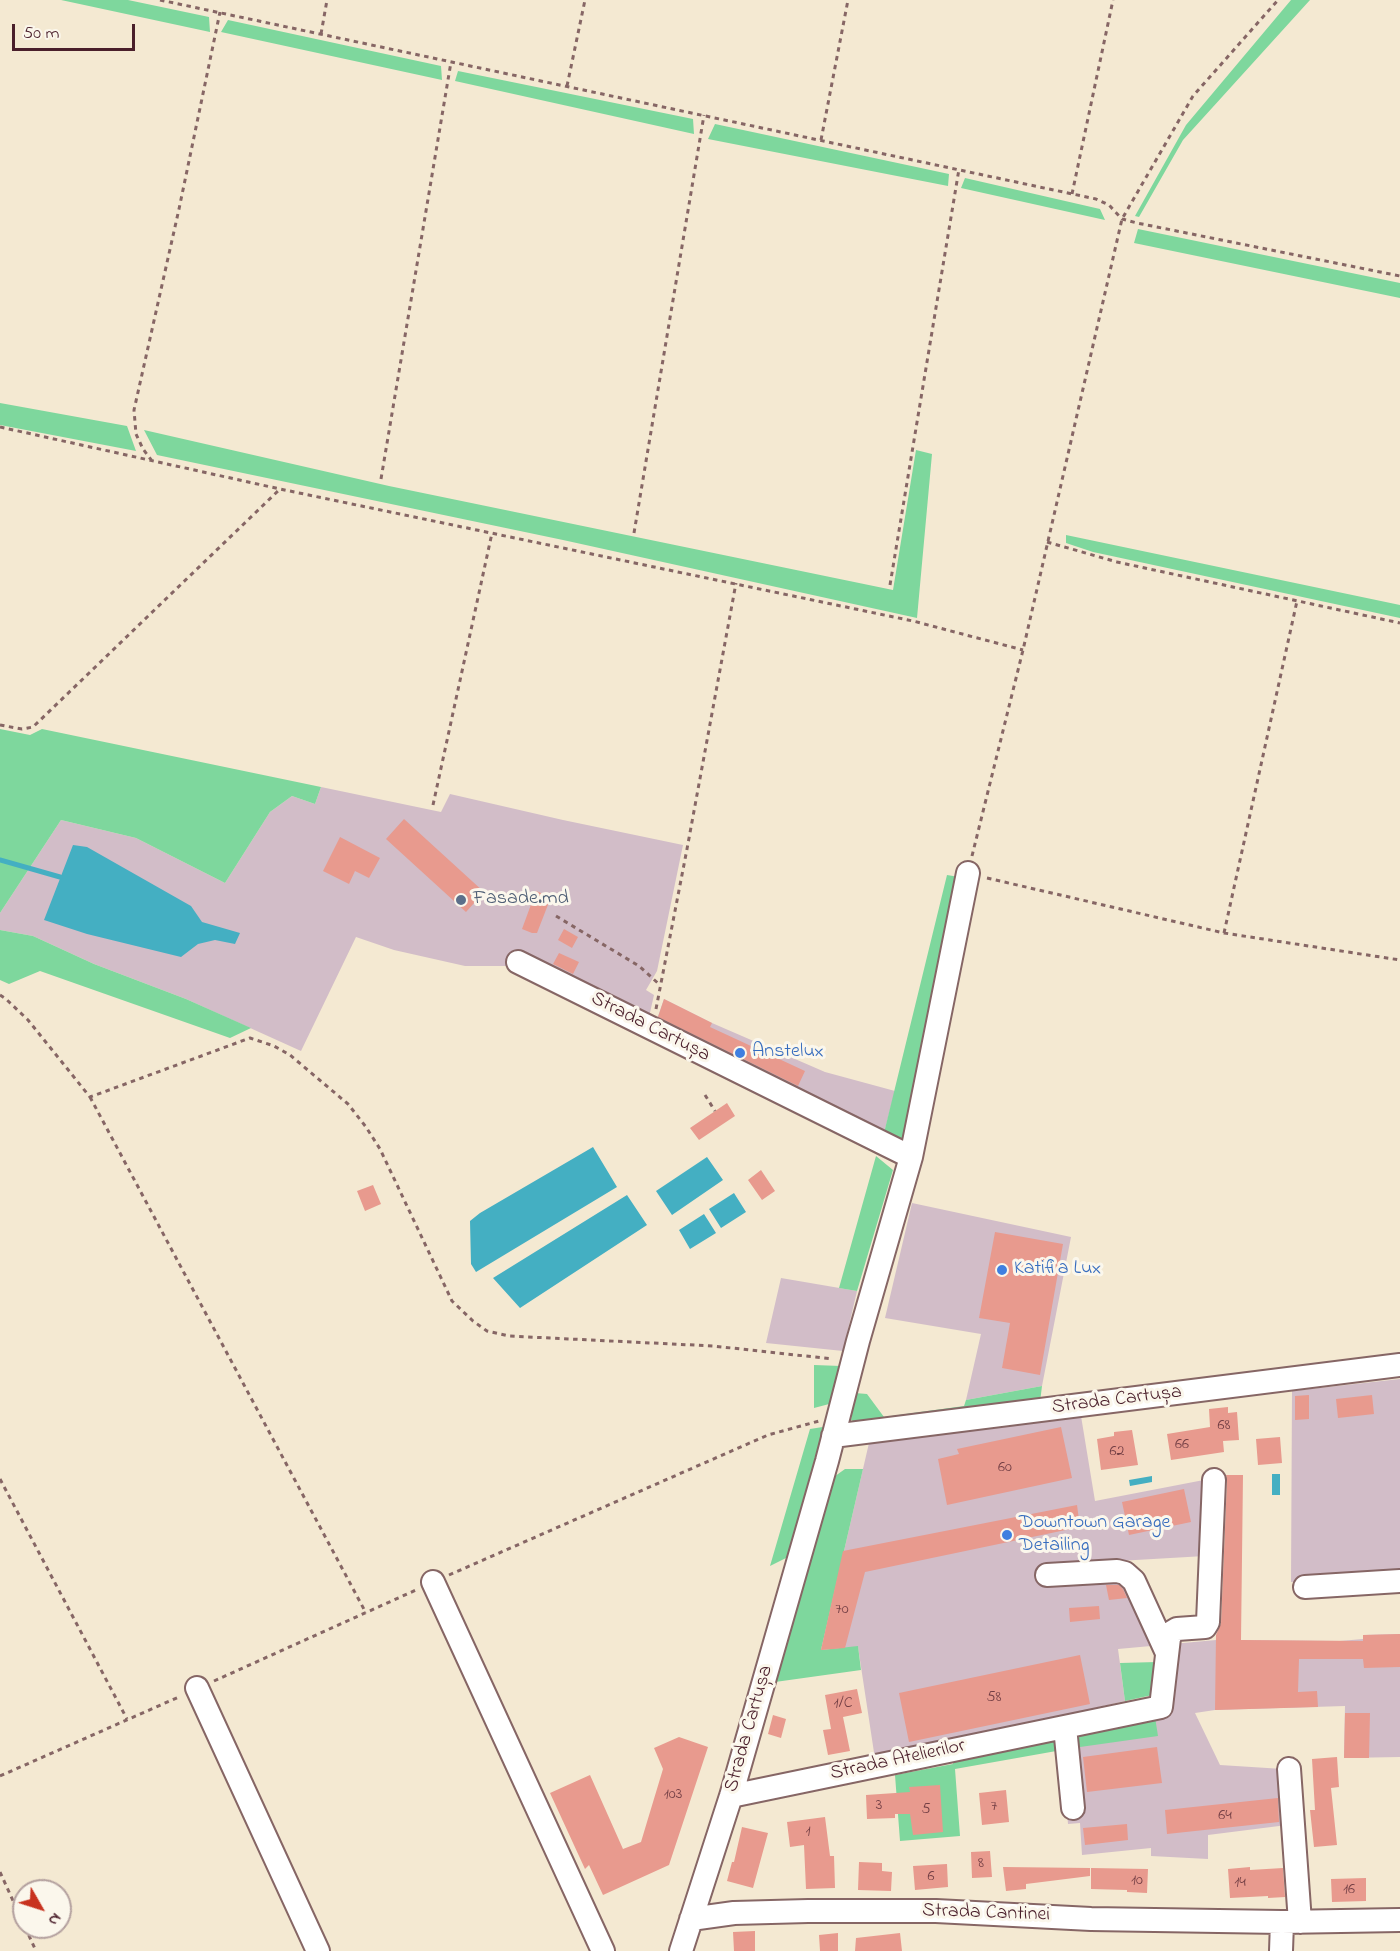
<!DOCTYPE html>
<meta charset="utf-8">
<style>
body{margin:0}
#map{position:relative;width:1400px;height:1951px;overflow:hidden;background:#f4e9d2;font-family:"Indie Flower",sans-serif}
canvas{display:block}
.north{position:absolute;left:12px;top:1879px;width:60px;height:60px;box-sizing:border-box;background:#fbf7ec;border:2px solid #b4a19f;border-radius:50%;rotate:129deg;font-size:16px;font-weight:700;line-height:24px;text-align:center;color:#4a1f2b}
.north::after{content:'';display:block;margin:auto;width:21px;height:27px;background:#c8321e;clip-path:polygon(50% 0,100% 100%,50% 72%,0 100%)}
.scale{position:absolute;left:12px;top:24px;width:123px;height:27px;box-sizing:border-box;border:3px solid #4a1f2b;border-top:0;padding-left:8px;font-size:18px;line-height:21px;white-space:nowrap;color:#4a1f2b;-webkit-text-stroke:4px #fbf7ec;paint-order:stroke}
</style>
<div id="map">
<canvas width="1400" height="1951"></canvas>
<div class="north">N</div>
<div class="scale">50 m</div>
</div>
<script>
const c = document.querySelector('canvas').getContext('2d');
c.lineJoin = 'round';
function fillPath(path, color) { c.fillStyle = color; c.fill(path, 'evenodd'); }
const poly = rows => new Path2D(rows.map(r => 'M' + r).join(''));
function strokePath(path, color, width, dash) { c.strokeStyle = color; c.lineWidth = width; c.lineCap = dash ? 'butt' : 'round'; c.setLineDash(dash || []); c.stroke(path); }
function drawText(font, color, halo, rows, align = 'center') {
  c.font = font + ' "Indie Flower",sans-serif'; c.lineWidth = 6; c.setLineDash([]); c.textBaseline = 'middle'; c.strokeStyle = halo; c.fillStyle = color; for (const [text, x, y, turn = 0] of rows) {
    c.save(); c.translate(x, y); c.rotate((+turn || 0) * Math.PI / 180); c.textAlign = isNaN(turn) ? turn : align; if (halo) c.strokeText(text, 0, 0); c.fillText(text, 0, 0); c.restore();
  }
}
fillPath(poly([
 [321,787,441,812,450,794,563,820,683,845,657,971,646,990,654,995,649,1017,513,950,508,966,465,966,394,950,356,937,301,1051,186,999,94,964,33,936,0,930,0,913,61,820,136,838,225,883,270,812,292,796,315,804],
 [664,999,712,1023,825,1072,895,1091,883,1137,656,1022],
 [912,1203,1071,1237,1042,1386,966,1400,981,1334,885,1318],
 [781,1278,857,1291,843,1351,766,1343],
 [1400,1379,1400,1574,1291,1582,1292,1391],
 [1081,1416,1095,1501,1209,1479,1205,1556,1101,1562,1123,1577,1146,1627,1151,1646,1118,1649,1125,1701,875,1759,858,1647,821,1650,869,1443],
 [1400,1634,1400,1757,1344,1758,1345,1706,1215,1710,1195,1713,1220,1765,1283,1769,1287,1825,1208,1835,1208,1859,1151,1856,1151,1848,1082,1855,1080,1823,1068,1824,1067,1812,1073,1748,1155,1717,1172,1644,1216,1640,1340,1641,1363,1639,1363,1635]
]), '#d2bdc8');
fillPath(poly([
 [61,0,128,0,209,17,210,32],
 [1291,0,1310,0,1183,140,1139,217,1135,216,1186,125],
 [228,20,441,66,442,80,221,32],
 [458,71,693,119,694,134,455,81],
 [715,124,949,174,948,186,708,139],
 [965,178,1100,209,1105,220,961,188],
 [1138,229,1400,283,1400,298,1134,243],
 [0,403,127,426,136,451,0,425],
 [144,430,389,486,893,590,916,450,932,454,917,618,563,540,157,455],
 [1066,535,1400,605,1400,618,1093,552,1066,543],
 [0,729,30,735,42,729,321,787,315,804,292,796,270,812,225,883,136,838,61,820,0,913],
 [947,875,959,877,904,1140,898,1140,883,1137],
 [0,930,33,936,94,964,186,999,251,1028,230,1038,40,971,9,984,0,980],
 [876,1156,893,1170,857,1291,839,1288],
 [814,1365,841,1366,833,1403,814,1408],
 [1042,1386,1040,1402,866,1427,851,1420,855,1393,867,1394,884,1417,964,1406,966,1400],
 [829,1426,794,1554,770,1566,810,1429],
 [845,1469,863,1469,821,1650,858,1646,861,1670,775,1682,831,1479],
 [1157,1662,1157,1694,1125,1701,1120,1663],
 [1155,1717,1158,1736,1073,1748,1071,1731],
 [1061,1734,1062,1750,955,1769,960,1836,900,1841,895,1775,953,1764,954,1758]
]), '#7ed79d');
fillPath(poly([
 [73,845,87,847,191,906,202,922,240,933,235,944,215,940,198,944,181,957,87,934,44,920],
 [593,1147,617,1187,476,1272,471,1264,470,1221,480,1213],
 [707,1157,723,1180,672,1215,656,1191],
 [734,1193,746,1212,721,1228,709,1209],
 [627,1195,647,1225,520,1308,493,1278],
 [704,1214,716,1233,690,1249,679,1230],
 [1272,1474,1280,1474,1280,1495,1272,1495],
 [1152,1476,1152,1482,1130,1486,1129,1480]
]), '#44afc2');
strokePath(poly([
 [0,860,60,877]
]), '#44afc2', 5);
fillPath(poly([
 [404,819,484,892,466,912,386,839],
 [340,837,380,858,369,878,355,871,349,884,323,871],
 [536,891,551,897,537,933,532,933,522,929],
 [564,929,578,937,572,948,558,940],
 [559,953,579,962,573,974,553,964],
 [664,999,712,1023,710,1027,805,1071,798,1086,658,1017],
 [727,1103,735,1116,699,1140,690,1128],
 [761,1170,775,1191,762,1200,748,1180],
 [373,1185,381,1204,365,1211,357,1191],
 [995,1232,1063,1244,1040,1375,1002,1368,1010,1323,979,1318],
 [1309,1395,1309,1419,1295,1420,1295,1396],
 [1372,1395,1374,1414,1338,1418,1336,1399],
 [1228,1407,1228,1413,1237,1412,1239,1440,1223,1441,1224,1452,1171,1460,1167,1434,1210,1427,1209,1409],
 [1061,1427,1072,1478,947,1505,938,1459,959,1454,957,1449],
 [1132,1430,1138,1465,1101,1470,1097,1439,1114,1436,1114,1432],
 [1280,1437,1282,1463,1258,1465,1256,1439],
 [1226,1475,1243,1475,1241,1640,1363,1641,1363,1635,1400,1634,1400,1667,1364,1668,1363,1659,1299,1659,1298,1692,1317,1691,1318,1707,1215,1710,1216,1635,1221,1623,1227,1481],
 [1184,1489,1191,1522,1129,1535,1122,1502],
 [1077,1505,1080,1527,865,1572,845,1648,821,1650,843,1551],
 [1106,1585,1119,1585,1123,1589,1127,1598,1109,1600],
 [1099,1606,1100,1619,1070,1622,1069,1608],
 [1080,1655,1090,1704,909,1742,899,1693],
 [857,1689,862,1713,843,1717,850,1751,828,1755,823,1730,831,1729,825,1695],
 [1345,1713,1370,1713,1369,1758,1344,1758],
 [773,1715,786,1719,781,1738,768,1734],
 [679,1737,708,1747,669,1865,603,1895,589,1865,585,1869,550,1793,590,1775,623,1849,641,1842,647,1822,663,1769,654,1748],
 [1157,1747,1162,1783,1087,1792,1083,1757],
 [1337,1757,1339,1787,1331,1788,1337,1845,1314,1847,1310,1810,1315,1810,1312,1759],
 [940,1785,943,1832,913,1835,910,1814,895,1814,895,1818,867,1819,866,1795,910,1792,909,1787],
 [1006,1790,1009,1822,982,1825,979,1793],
 [1278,1798,1279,1822,1167,1834,1165,1810],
 [825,1817,830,1856,834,1856,835,1888,806,1889,804,1845,790,1847,787,1822],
 [1127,1824,1128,1840,1085,1845,1083,1828],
 [742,1827,768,1833,753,1888,727,1881,732,1862,734,1862],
 [990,1851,992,1877,972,1878,971,1852],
 [859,1862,882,1863,882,1871,892,1872,891,1891,858,1890],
 [947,1864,948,1887,915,1890,913,1866],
 [1003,1867,1090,1868,1090,1876,1026,1884,1026,1889,1006,1891],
 [1250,1867,1250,1870,1283,1868,1285,1897,1268,1898,1268,1896,1230,1898,1228,1869],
 [1091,1868,1148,1869,1147,1893,1127,1892,1127,1890,1091,1889],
 [1366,1878,1366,1901,1332,1902,1331,1879],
 [755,1931,755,1951,734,1951,733,1932],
 [838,1933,838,1951,820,1951,819,1935],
 [900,1933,902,1951,855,1951,856,1938]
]), '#e89a8e');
const minor = poly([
 [518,962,911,1157],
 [833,1436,1400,1365],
 [1047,1575,1117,1571,1125,1573,1134,1581,1167,1653],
 [433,1582,603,1951],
 [1305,1587,1400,1581],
 [197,1688,318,1951],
 [1065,1727,1073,1808],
 [1289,1769,1300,1922],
 [731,1796,1161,1707,1169,1638,1172,1632,1177,1629,1205,1627,1208,1622,1214,1480],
 [691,1919,734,1913,808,1911,936,1911,1091,1919,1282,1922,1400,1920],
 [681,1951,731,1796,827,1461,858,1341,911,1157,968,873],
 [1281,1951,1282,1922]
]);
strokePath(minor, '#866665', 26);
strokePath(poly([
 [160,0,1096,199,1109,205,1122,219,1137,223,1400,276],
 [321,34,327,0],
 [567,86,585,0],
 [821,140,848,0],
 [1072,194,1113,0],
 [0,427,280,489,913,621,1023,650],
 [152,461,143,449,136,434,134,410,179,209,220,12],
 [381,479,451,62],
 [634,533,704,115],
 [1047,542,1117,562,1400,623],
 [890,585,959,169],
 [0,725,22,729,33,727,280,489],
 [433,805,492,533],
 [972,856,1023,650,1122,219,1193,96,1278,0],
 [987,878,1224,933,1400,960],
 [556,916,639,966,660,985],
 [1224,933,1297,601],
 [0,995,6,999,28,1020,90,1097,250,1038,274,1046,290,1055,348,1104,366,1127,380,1149,452,1301,473,1321,487,1331,509,1336,713,1346,833,1359],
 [656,1009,687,849,736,583],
 [705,1095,715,1111],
 [90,1097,366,1613],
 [0,1479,127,1719],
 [449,1575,768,1435,819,1421],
 [214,1681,416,1590],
 [0,1776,181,1696],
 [0,1872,24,1925],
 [25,1927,36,1951]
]), '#866665', 3, [4.5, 4.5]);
strokePath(minor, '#fff', 22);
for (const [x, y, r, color] of [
 [461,900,6,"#5c6f8a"],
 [740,1053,6,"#3f7fe0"],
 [1002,1270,6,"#3f7fe0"],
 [1007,1535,6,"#3f7fe0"]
]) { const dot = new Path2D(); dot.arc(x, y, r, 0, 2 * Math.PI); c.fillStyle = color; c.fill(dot); strokePath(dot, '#fbf7ec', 2); }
drawText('16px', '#723e44', null, [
 ["68",1224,1426],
 ["66",1182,1445],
 ["62",1117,1452],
 ["60",1005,1468],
 ["70",842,1610],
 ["58",994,1698],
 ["1/C",843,1704],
 ["103",673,1795],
 ["3",879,1806],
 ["7",994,1807],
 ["5",926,1810],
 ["64",1225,1816],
 ["1",808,1832],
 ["8",981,1864],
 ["6",931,1877],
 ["10",1137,1881],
 ["14",1240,1883],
 ["16",1349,1890]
]);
drawText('20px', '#4e5e75', '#fbf7ec', [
 ["Fasade.md",473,900]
], 'left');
drawText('20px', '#4a1f2b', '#fbf7ec', [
 ["Strada Cartușa",650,1028,27],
 ["Strada Cartușa",1117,1401,-7],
 ["Strada Cartușa",750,1729,-74],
 ["Strada Atelierilor",898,1761,-12],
 ["Strada Cantinei",986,1914,2]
]);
drawText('20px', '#366cbe', '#fbf7ec', [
 ["Anstelux",752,1053],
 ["Katifia Lux",1014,1270],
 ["Downtown Garage",1019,1524],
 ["Detailing",1019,1547]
], 'left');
</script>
